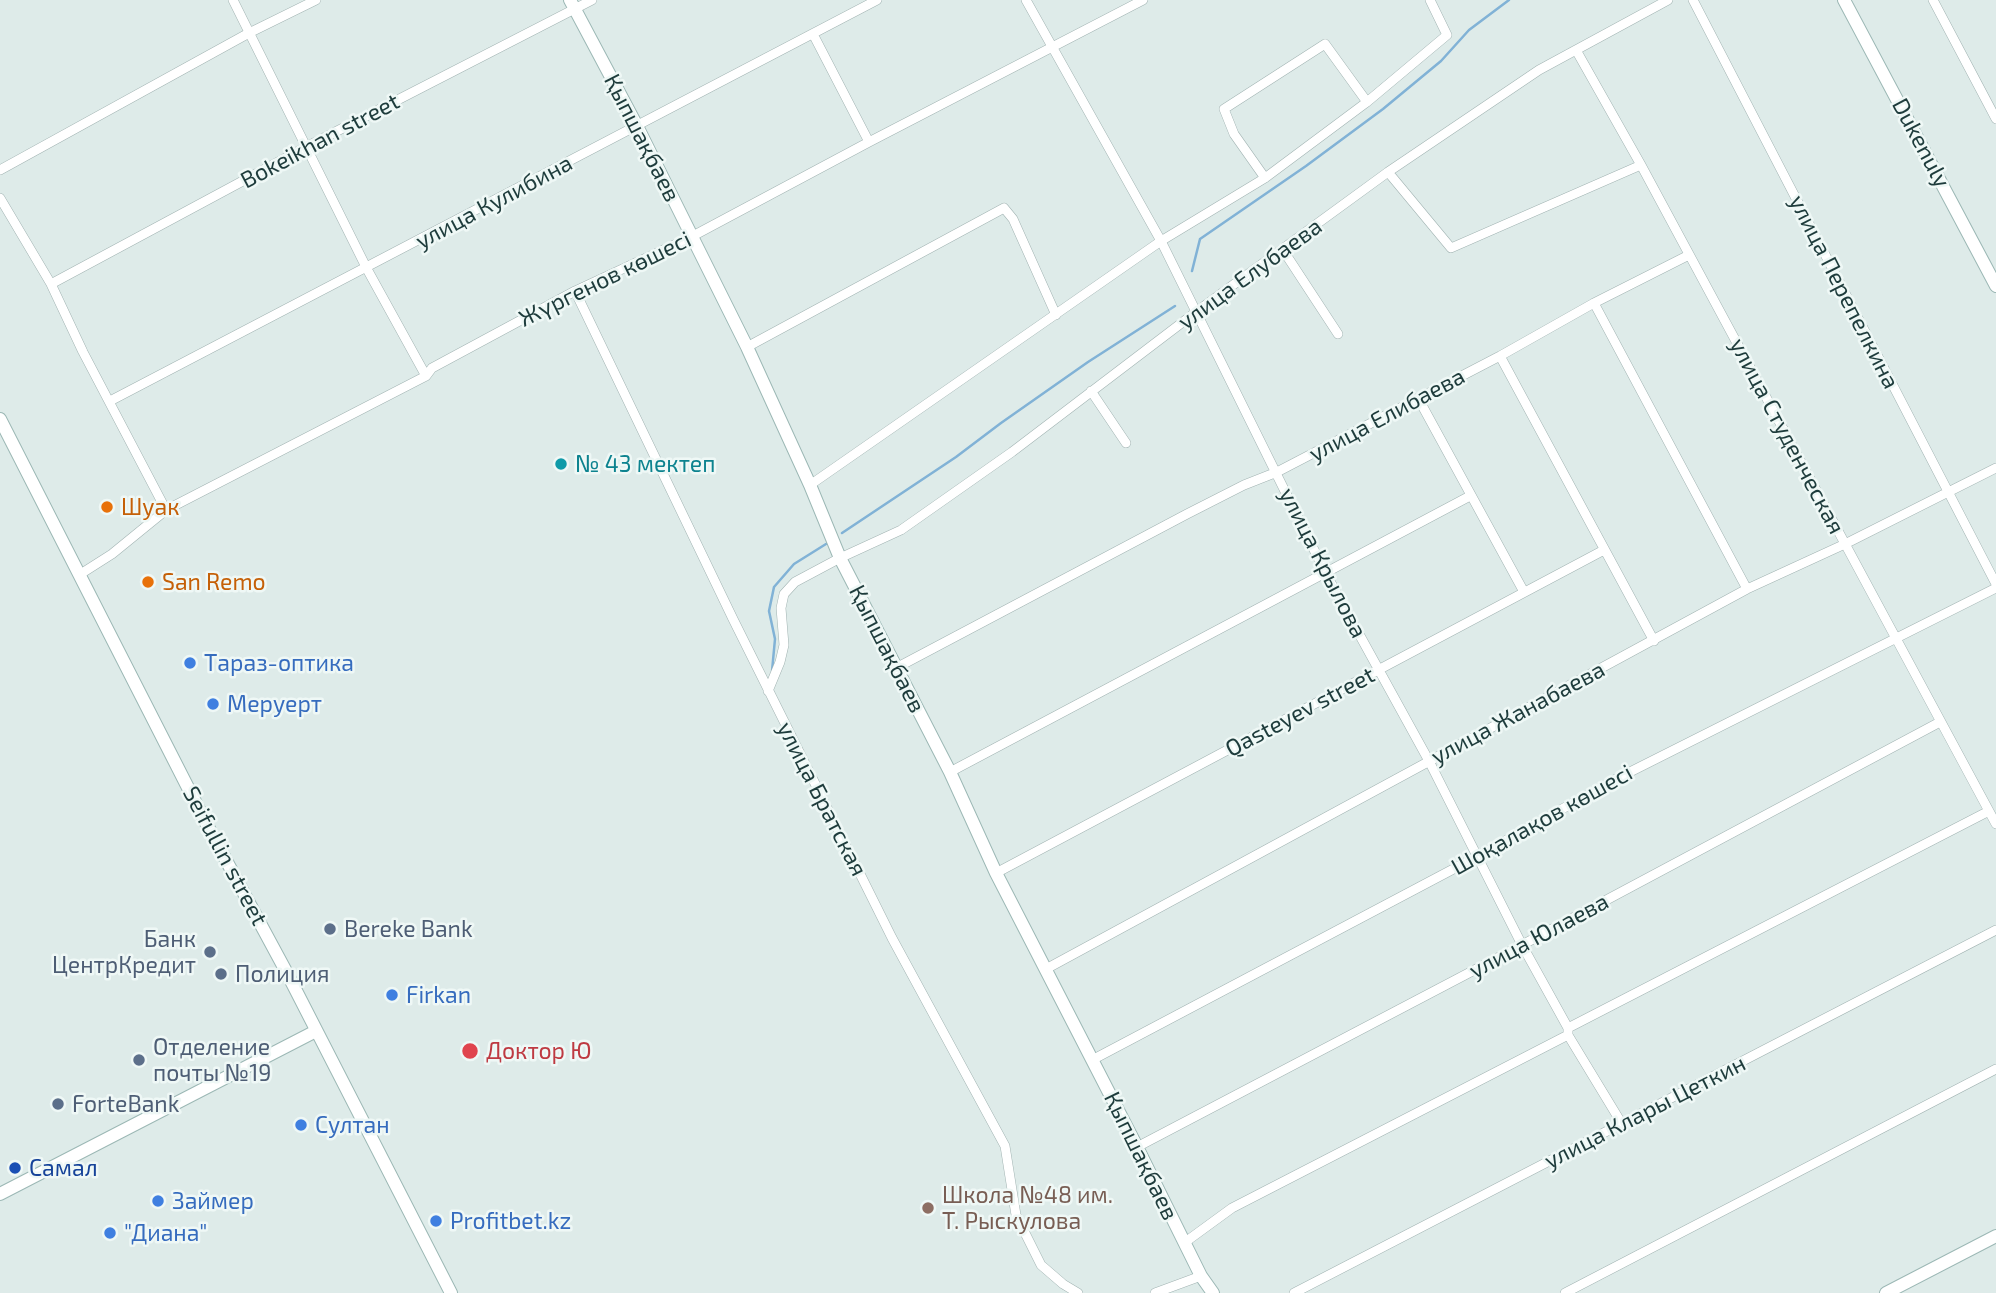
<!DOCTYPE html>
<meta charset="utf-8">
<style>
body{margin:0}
canvas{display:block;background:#deebe9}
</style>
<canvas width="1996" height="1293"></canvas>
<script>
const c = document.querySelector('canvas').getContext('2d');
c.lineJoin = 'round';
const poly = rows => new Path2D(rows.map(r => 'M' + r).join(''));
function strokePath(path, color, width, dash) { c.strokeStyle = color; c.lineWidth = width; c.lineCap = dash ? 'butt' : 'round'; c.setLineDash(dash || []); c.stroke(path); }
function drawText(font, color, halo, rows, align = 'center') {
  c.font = font + ' "Exo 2",sans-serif'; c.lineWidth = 5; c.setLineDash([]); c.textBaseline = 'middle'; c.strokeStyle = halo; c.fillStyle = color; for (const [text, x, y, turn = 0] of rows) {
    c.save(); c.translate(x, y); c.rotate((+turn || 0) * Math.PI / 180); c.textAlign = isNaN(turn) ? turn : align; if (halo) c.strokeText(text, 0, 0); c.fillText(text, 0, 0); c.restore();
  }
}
strokePath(poly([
 [1192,271,1200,239,1306,166,1383,109,1441,61,1469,30,1509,0],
 [842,533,956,457,1001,423,1088,362,1175,306],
 [772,671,775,639,769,611,774,587,794,564,826,544]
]), '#81b2d6', 2.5);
const street = poly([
 [233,0,367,269,426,376],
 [1026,0,1161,241,1326,574,1429,761,1522,945,1568,1028,1568,1035,1622,1124],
 [1693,0,1996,584],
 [1933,0,1996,119],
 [813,34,869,142],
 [1576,50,1641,165,1996,824],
 [0,170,249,33,316,0],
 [1388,172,1451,248,1641,165],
 [1265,178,1234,134,1224,109,1325,44,1367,102],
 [0,198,51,284,83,352,166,510],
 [1283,250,1338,334],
 [51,284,306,147,592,0],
 [575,291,733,619,892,938,1005,1146,1016,1215,1041,1265,1063,1284,1078,1293],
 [1594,303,1747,589],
 [747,347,1004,208,1013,219,1056,315],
 [1500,356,1654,641],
 [1091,391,1126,443],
 [1418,398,1524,592],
 [110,401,877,0],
 [810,485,1161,241,1265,178,1367,102,1447,35,1430,0],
 [79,575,112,554,166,510,426,376,432,368,575,291,691,237,869,142,1143,0],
 [896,668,1187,514,1244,485,1277,472,1500,356,1594,303,1689,255],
 [768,691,780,662,784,645,781,608,784,594,795,582,840,558,901,530,1012,452,1196,312,1388,172,1539,70,1668,0],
 [950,772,1470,496],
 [996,873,1604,550],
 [1046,969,1747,589,1845,544,1996,468],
 [1568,1028,1989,811],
 [1092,1060,1478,856,1612,781,1996,588],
 [1137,1147,1522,945,1940,722],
 [1184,1243,1232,1208,1568,1035],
 [1155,1293,1201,1276],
 [1294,1293,1996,930],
 [1565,1293,1996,1069]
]);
const secondary = poly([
 [570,0,637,126,747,347,810,485,840,558,950,772,996,873,1137,1147,1201,1276,1213,1293],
 [1844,0,1996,286],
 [0,419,206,823,288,975,451,1293],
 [0,1194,316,1031],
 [1886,1293,1996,1236]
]);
strokePath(street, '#a1b3b2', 10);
strokePath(secondary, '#9cb8b5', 14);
strokePath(street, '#fff', 9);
strokePath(secondary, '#fff', 12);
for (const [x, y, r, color] of [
 [561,464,7,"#0f9aa8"],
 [107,507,7,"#e8710a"],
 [148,582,7,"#e8710a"],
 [190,663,7,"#3f7fe0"],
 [213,704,7,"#3f7fe0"],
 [330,929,7,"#5c6f8a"],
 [210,952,7,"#5c6f8a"],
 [221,974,7,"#5c6f8a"],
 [392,995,7,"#3f7fe0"],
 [470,1051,9,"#e0444e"],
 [139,1060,7,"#5c6f8a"],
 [58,1104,7,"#5c6f8a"],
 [301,1125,7,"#3f7fe0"],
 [15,1168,7,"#1a4fb4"],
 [158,1201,7,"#3f7fe0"],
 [928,1208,7,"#8d6e63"],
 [436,1221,7,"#3f7fe0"],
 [110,1233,7,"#3f7fe0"]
]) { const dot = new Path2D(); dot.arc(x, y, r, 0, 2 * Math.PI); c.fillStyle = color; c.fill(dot); strokePath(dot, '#eff8f6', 2.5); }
drawText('23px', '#1e3c3c', '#eff8f6', [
 ["Қыпшақбаев",642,138,63],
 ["Bokeikhan street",320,141,-28],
 ["Dukenuly",1921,143,62],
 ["улица Кулибина",494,202,-28],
 ["улица Елубаева",1250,274,-36],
 ["Жүргенов көшесі",605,279,-26],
 ["улица Перепелкина",1844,292,63],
 ["улица Елибаева",1387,415,-28],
 ["улица Студенческая",1787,436,62],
 ["улица Крылова",1323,563,63],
 ["Қыпшақбаев",887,649,63],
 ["Qasteyev street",1300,712,-28],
 ["улица Жанабаева",1518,713,-28],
 ["улица Братская",822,799,63],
 ["Шоқалақов көшесі",1542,820,-29],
 ["Seifullin street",225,856,62],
 ["улица Юлаева",1539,936,-28],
 ["улица Клары Цеткин",1645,1112,-27],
 ["Қыпшақбаев",1141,1156,64]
]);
drawText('23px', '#0d838f', '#eff8f6', [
 ["№ 43 мектеп",575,464]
], 'left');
drawText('23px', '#c56008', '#eff8f6', [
 ["Шуак",121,507],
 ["San Remo",162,582]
], 'left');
drawText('23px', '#366cbe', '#eff8f6', [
 ["Тараз-оптика",204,663],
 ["Меруерт",227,704],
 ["Firkan",406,995],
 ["Султан",315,1125],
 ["Займер",172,1201],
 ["Profitbet.kz",450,1221],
 ["\"Диана\"",124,1233]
], 'left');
drawText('23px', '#4e5e75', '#eff8f6', [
 ["Bereke Bank",344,929],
 ["Банк",196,939,"right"],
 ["ЦентрКредит",196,965,"right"],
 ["Полиция",235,974],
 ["Отделение",153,1047],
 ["почты №19",153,1073],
 ["ForteBank",72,1104]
], 'left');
drawText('23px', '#be3a42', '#eff8f6', [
 ["Доктор Ю",486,1051]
], 'left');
drawText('23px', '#164399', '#eff8f6', [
 ["Самал",29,1168]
], 'left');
drawText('23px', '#785e54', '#eff8f6', [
 ["Школа №48 им.",942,1195],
 ["Т. Рыскулова",942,1221]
], 'left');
</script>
